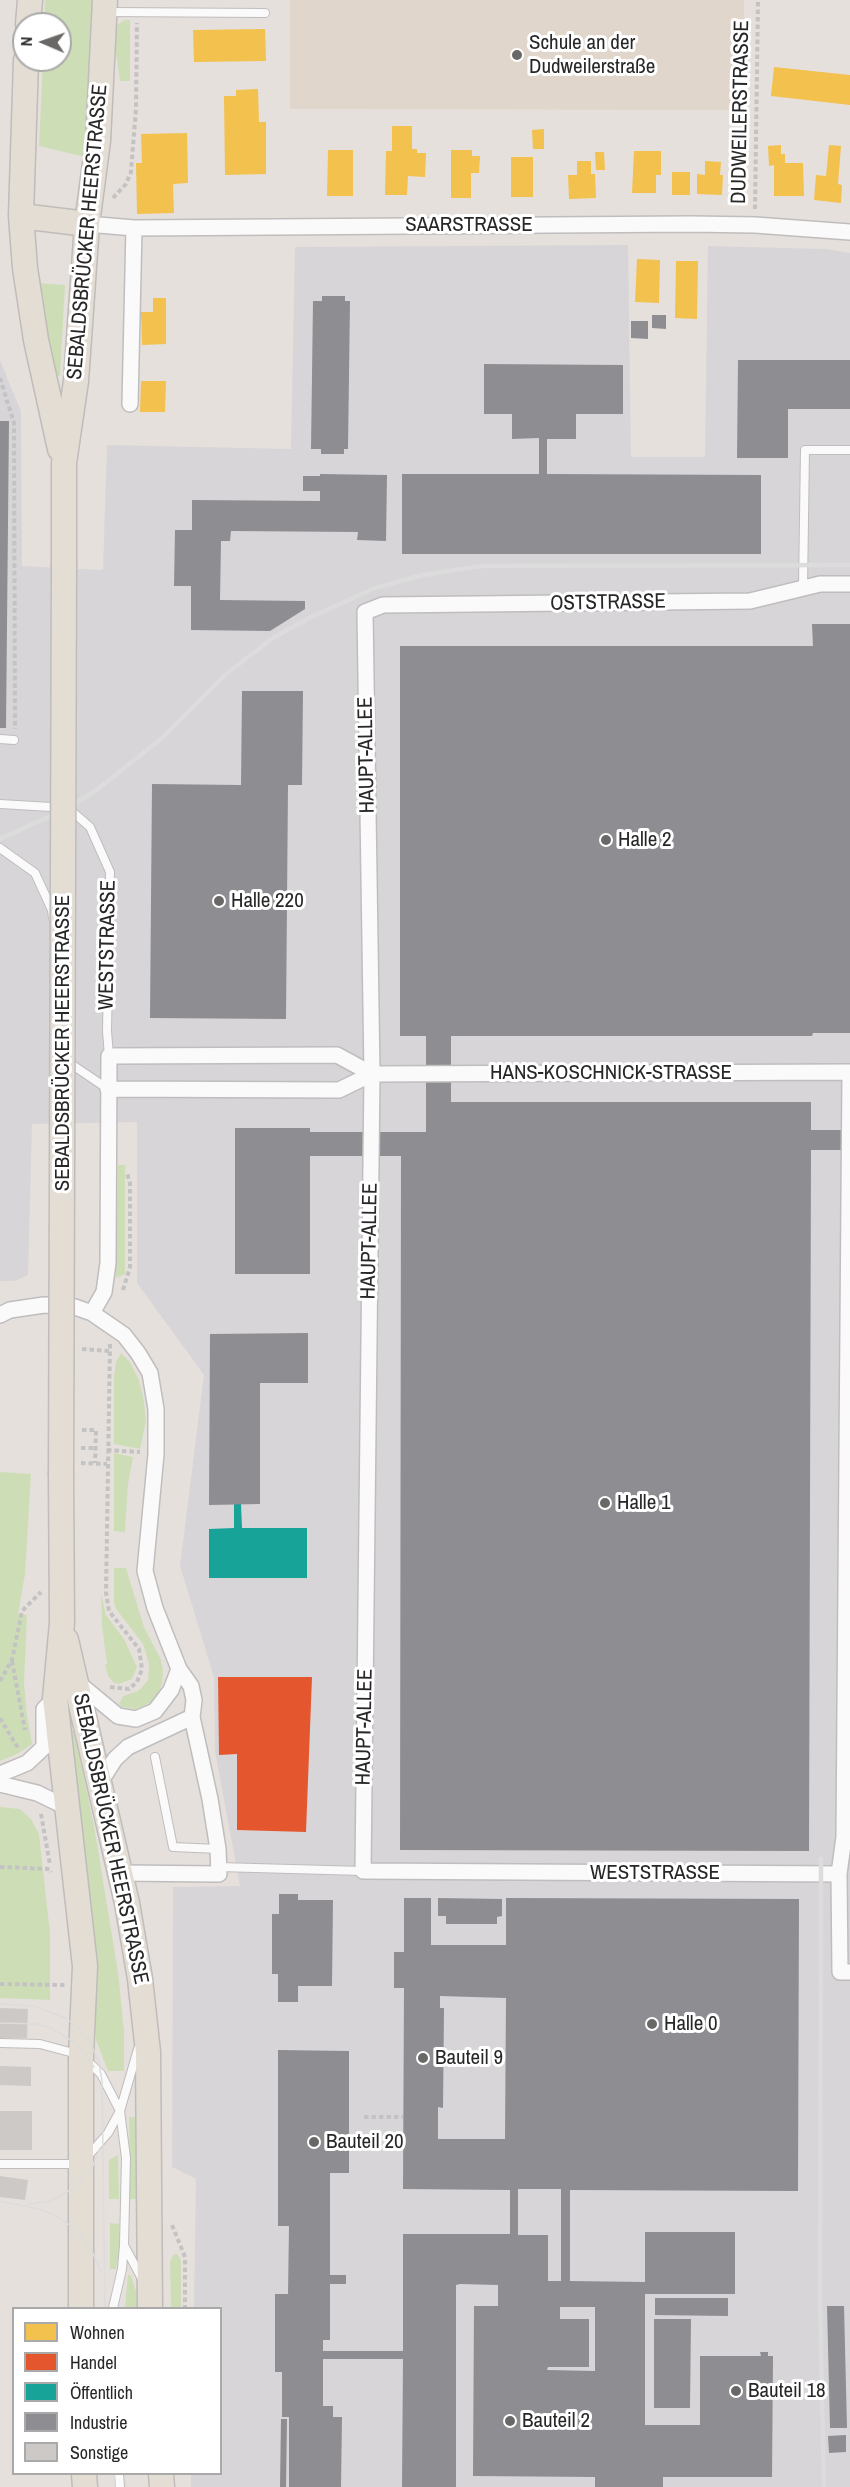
<!DOCTYPE html>
<meta charset="utf-8">
<style>
body{margin:0}
#map{position:relative;width:850px;height:2487px;overflow:hidden;background:#e6e0dc;font-family:"Archivo Narrow",sans-serif}
canvas{display:block}
.legend{position:absolute;left:12px;top:2307px;width:210px;height:168px;box-sizing:border-box;background:#fff;border:2px solid #a9a9a9;margin:0;padding:8px 10px;list-style:none;font-size:18px;color:#272727}
.legend li{display:flex;align-items:center;gap:12px;height:30px}
.legend b{width:30px;border:2px solid #a9a9a9}
.north{position:absolute;left:12px;top:12px;width:60px;height:60px;box-sizing:border-box;background:#fff;border:2px solid #a9a9a9;border-radius:50%;rotate:272deg;font-size:16px;font-weight:700;line-height:24px;text-align:center;color:#272727}
.north::after{content:'';display:block;margin:auto;width:21px;height:27px;background:#6a6866;clip-path:polygon(50% 0,100% 100%,50% 72%,0 100%)}
</style>
<div id="map">
<canvas width="850" height="2487"></canvas>
<ul class="legend">
<li><b style="height:16px;background:#f2c14e"></b>Wohnen</li>
<li><b style="height:16px;background:#e4572e"></b>Handel</li>
<li><b style="height:16px;background:#17a398"></b>Öffentlich</li>
<li><b style="height:16px;background:#8d8d92"></b>Industrie</li>
<li><b style="height:16px;background:#ccc9c6"></b>Sonstige</li>
</ul>
<div class="north">N</div>
</div>
<script>
const c = document.querySelector('canvas').getContext('2d');
c.lineJoin = 'round';
function fillPath(path, color) { c.fillStyle = color; c.fill(path, 'evenodd'); }
const poly = rows => new Path2D(rows.map(r => 'M' + r).join(''));
function strokePath(path, color, width, dash) { c.strokeStyle = color; c.lineWidth = width; c.lineCap = dash ? 'butt' : 'round'; c.setLineDash(dash || []); c.stroke(path); }
function drawText(font, color, halo, rows, align = 'center') {
  c.font = font + ' "Archivo Narrow",sans-serif'; c.lineWidth = 6; c.setLineDash([]); c.textBaseline = 'middle'; c.strokeStyle = halo; c.fillStyle = color; for (const [text, x, y, turn = 0] of rows) {
    c.save(); c.translate(x, y); c.rotate((+turn || 0) * Math.PI / 180); c.textAlign = isNaN(turn) ? turn : align; if (halo) c.strokeText(text, 0, 0); c.fillText(text, 0, 0); c.restore();
  }
}
fillPath(poly([
 [628,245,631,457,705,457,708,246,826,249,850,253,850,2487,191,2487,191,2474,220,2474,220,2308,194,2308,196,2179,172,2167,173,1887,240,1886,215,1751,214,1677,180,1566,204,1375,137,1283,137,1122,32,1124,28,1275,15,1281,0,1281,0,360,21,412,22,566,103,570,107,445,291,449,295,247]
]), '#d8d5d8');
fillPath(poly([
 [290,0,744,0,745,110,290,109]
]), '#e0d6cb');
fillPath(poly([
 [45,0,94,0,85,157,39,146,43,60,60,60,60,24,44,24],
 [125,20,130,20,130,81,120,81,116,53,115,26],
 [37,283,65,285,60,376,55,376],
 [118,1165,125,1165,125,1274,116,1278],
 [121,1353,130,1362,139,1380,144,1401,146,1421,140,1449,114,1444,114,1376,116,1362],
 [114,1453,133,1457,128,1484,125,1532,114,1531],
 [0,1472,31,1474,25,1574,18,1614,27,1615,24,1683,27,1715,32,1744,17,1754,0,1761],
 [114,1568,126,1568,144,1627,161,1660,163,1671,162,1684,157,1695,152,1702,136,1709,122,1707,119,1704,123,1696,138,1691,143,1686,148,1680,149,1664,143,1644,116,1609,114,1603],
 [101,1593,106,1615,124,1639,137,1667,132,1679,119,1684,114,1683,108,1676,105,1665,107,1664,102,1626],
 [74,1730,94,1826,118,1972,124,2031,124,2071,108,2071,96,2040,94,1948,75,1781,71,1731],
 [0,1807,20,1809,31,1819,39,1834,50,1933,50,2000,0,1998],
 [129,2117,137,2117,138,2199,130,2199],
 [118,2155,119,2199,109,2199,109,2160],
 [110,2223,119,2224,119,2254,116,2269,110,2269],
 [177,2254,181,2260,181,2308,171,2308,170,2262,173,2255],
 [128,2274,131,2276,139,2300,139,2308,125,2308]
]), '#cddeb7');
fillPath(poly([
 [265,29,266,61,194,62,193,30],
 [774,67,850,75,850,105,771,96],
 [258,89,259,122,266,122,266,174,225,175,224,96,236,96,236,90],
 [392,126,412,126,412,149,417,149,417,153,426,153,425,177,408,176,407,195,385,195,386,151,392,151],
 [544,129,544,149,533,149,532,130],
 [187,133,188,183,173,184,174,213,137,214,136,163,142,163,141,134],
 [781,145,781,154,785,154,785,163,803,163,804,196,774,196,774,165,769,166,768,146],
 [829,145,841,146,838,184,842,185,841,203,814,200,816,175,826,176],
 [328,150,353,150,353,196,327,196],
 [451,150,472,150,472,156,480,156,479,173,471,173,471,198,451,198],
 [634,151,661,151,661,175,656,175,656,193,632,193],
 [595,152,604,152,605,170,596,170],
 [511,157,533,157,533,197,511,197],
 [577,161,591,161,591,174,595,174,596,198,569,199,568,175,577,175],
 [705,161,721,162,720,175,723,175,722,195,697,194,697,174,705,175],
 [672,172,690,172,690,195,672,195],
 [637,259,660,260,659,303,635,302],
 [676,261,698,261,697,319,675,318],
 [153,298,166,298,166,344,142,345,141,312,153,312],
 [141,381,166,381,165,412,140,412]
]), '#f2c14e');
fillPath(poly([
 [218,1677,312,1677,306,1832,237,1830,237,1754,219,1755]
]), '#e4572e');
fillPath(poly([
 [234,1504,241,1504,242,1528,307,1528,307,1578,209,1578,209,1529,234,1528]
]), '#17a398');
fillPath(poly([
 [322,296,345,296,345,301,350,301,348,449,344,449,344,454,321,454,321,449,311,449,313,301,322,301],
 [652,315,666,315,666,329,652,328],
 [631,321,648,321,648,339,631,338],
 [738,360,850,360,850,409,788,409,788,458,737,458],
 [484,364,623,365,623,414,576,414,576,439,547,439,547,474,761,475,761,554,402,554,402,474,539,474,539,438,512,439,512,414,484,414],
 [0,421,9,421,6,728,0,728],
 [320,474,387,475,386,541,357,540,358,532,231,531,230,541,221,541,220,600,305,601,305,609,270,631,191,630,191,586,174,586,175,530,192,530,192,500,320,501,320,491,303,491,303,476,320,476],
 [812,624,850,624,850,1033,813,1033,812,1036,451,1036,451,1102,811,1102,811,1130,850,1130,850,1150,811,1150,809,1851,400,1850,401,1156,310,1156,310,1274,235,1274,235,1128,310,1128,310,1132,426,1132,426,1036,400,1036,400,646,813,646],
 [242,691,303,691,302,785,288,785,286,1019,150,1018,152,784,241,785],
 [308,1333,308,1383,260,1383,260,1504,209,1505,210,1334],
 [279,1894,298,1894,298,1900,333,1900,332,1986,298,1986,298,2002,278,2002,278,1974,272,1974,272,1914,279,1914],
 [404,1898,431,1898,431,1945,506,1945,506,1898,799,1899,798,2191,570,2190,570,2281,645,2282,645,2232,735,2232,735,2294,645,2294,645,2425,700,2425,700,2356,761,2356,760,2352,768,2352,768,2356,773,2356,772,2477,663,2477,663,2487,595,2487,595,2477,473,2476,474,2306,498,2306,498,2285,460,2284,456,2285,456,2487,402,2487,403,2359,323,2359,323,2406,333,2406,333,2417,342,2417,341,2487,289,2487,289,2417,282,2417,282,2372,275,2372,275,2294,288,2294,289,2226,278,2226,278,2050,349,2051,349,2173,330,2173,330,2275,346,2275,346,2284,330,2284,330,2340,323,2340,323,2351,403,2351,403,2234,510,2234,510,2190,403,2189,404,1988,394,1988,394,1952,404,1952],
 [440,1996,506,1998,505,2139,438,2139,438,2107,443,2108,444,2008,440,2008],
 [518,2189,561,2189,561,2281,548,2281,548,2235,518,2235],
 [560,2307,595,2307,595,2371,547,2370,548,2367,589,2367,589,2319,560,2319],
 [438,1898,502,1899,502,1916,497,1917,497,1924,446,1924,446,1916,438,1916],
 [655,2298,728,2298,728,2316,655,2315],
 [827,2306,844,2306,847,2428,830,2428],
 [654,2319,691,2319,690,2408,654,2408],
 [281,2419,287,2419,286,2487,280,2487],
 [846,2435,846,2452,829,2453,828,2436]
]), '#8d8d92');
fillPath(poly([
 [0,2008,28,2009,27,2038,0,2038],
 [0,2066,31,2067,31,2086,0,2085],
 [0,2111,32,2111,32,2150,0,2150],
 [0,2176,28,2180,25,2200,0,2197]
]), '#ccc9c6');
const lane = poly([
 [106,12,265,13],
 [803,587,805,450,850,450],
 [0,739,14,740],
 [0,804,68,808,90,827,110,872,107,1031,109,1056],
 [0,848,35,873,52,910,53,918],
 [70,1058,71,1064,108,1089],
 [155,1757,173,1847,218,1849],
 [219,1867,363,1871],
 [0,2043,40,2044,81,2055,101,2074,120,2111,126,2158,124,2245,122,2269,113,2308],
 [88,2156,108,2133,120,2111,138,2049],
 [0,2164,79,2164],
 [124,2245,142,2279],
 [119,2474,120,2487]
]);
const street = poly([
 [87,224,134,228,690,224,755,225,850,232],
 [130,404,134,228],
 [850,584,820,584,750,601,383,605,365,612,372,1074,363,1871,839,1874,840,1972,850,1972],
 [108,1089,339,1090,372,1074,850,1072],
 [92,1313,104,1292,108,1263,109,1056,337,1055,372,1074],
 [0,1315,10,1310,44,1305,72,1306,92,1313,124,1335,138,1353,150,1373,156,1409,156,1454,145,1571,155,1608,179,1669,191,1686,194,1700,192,1717,210,1799,218,1849,219,1874,120,1873],
 [77,1682,118,1716,136,1719,155,1711,171,1690,179,1669],
 [0,1774,27,1763,44,1747,44,1709,55,1698],
 [0,1784,37,1793,66,1807],
 [99,1784,115,1759,128,1747,192,1717],
 [839,1874,844,1837,850,1072]
]);
const primary = poly([
 [28,24,30,0],
 [26,60,21,216,25,268,36,340,60,449],
 [21,216,87,224],
 [64,564,64,463,76,381,87,224,98,141,105,0],
 [61,1475,62,1623,55,1698,85,1966,81,2055,81,2308],
 [66,1640,127,1903,140,1979,148,2052,150,2308],
 [84,2474,85,2487],
 [161,2474,162,2487]
]);
strokePath(lane, '#bfbdbd', 10);
strokePath(street, '#bfbdbd', 18);
strokePath(primary, '#bfbcbb', 27);
strokePath(poly([
 [113,198,126,184,131,172,136,108,137,23],
 [755,209,758,0],
 [0,378,14,423,15,729],
 [123,1290,130,1267,130,1183,127,1173],
 [110,1344,106,1593,109,1611,139,1649,142,1669,137,1682,129,1689,110,1687],
 [82,1349,109,1351],
 [82,1430,96,1430,95,1463],
 [81,1448,95,1448],
 [107,1450,140,1452],
 [81,1463,107,1464],
 [12,1661,25,1730],
 [0,1681,12,1660,22,1611,41,1592],
 [0,1718,18,1748],
 [41,1814,50,1865],
 [0,1867,50,1869,51,1872],
 [0,1984,65,1985],
 [364,2117,403,2117],
 [172,2225,185,2257,185,2308]
]), '#c4c3c3', 4, [4.5, 3]);
strokePath(lane, '#fbfafa', 8);
strokePath(street, '#fbfafa', 15);
strokePath(primary, '#e3ddd3', 24);
strokePath(poly([
 [0,2004,33,2006,64,2017,79,2028,91,2044,99,2063,102,2081,105,2308],
 [0,2023,36,2024,51,2028,77,2044,94,2067],
 [0,2201,38,2209,55,2215,68,2224,80,2234,91,2249,101,2272],
 [30,2204,51,2201,72,2189,92,2168,100,2148],
 [114,2474,115,2487],
 [125,2474,126,2487]
]), '#dcdcdc', 1.5);
strokePath(poly([
 [0,839,68,808,98,789,162,738,226,674,273,638,309,618,375,588,423,575,481,566,850,565],
 [821,1859,820,2302,824,2487]
]), '#dcdcdc', 4.5);
const primaryBridge = poly([
 [61,1475,64,564]
]);
strokePath(primaryBridge, '#bfbcbb', 27, []);
strokePath(primaryBridge, '#e3ddd3', 24);
for (const [x, y, r, color] of [
 [517,55,6,"#6a6866"],
 [606,840,6,"#6a6866"],
 [219,901,6,"#6a6866"],
 [605,1503,6,"#6a6866"],
 [652,2024,6,"#6a6866"],
 [423,2058,6,"#6a6866"],
 [314,2142,6,"#6a6866"],
 [736,2391,6,"#6a6866"],
 [510,2421,6,"#6a6866"]
]) { const dot = new Path2D(); dot.arc(x, y, r, 0, 2 * Math.PI); c.fillStyle = color; c.fill(dot); strokePath(dot, '#fff', 2); }
drawText('21px', '#272727', '#fff', [
 ["Schule an der",529,43],
 ["Dudweilerstraße",529,67],
 ["Halle 2",618,840],
 ["Halle 220",231,901],
 ["Halle 1",617,1503],
 ["Halle 0",664,2024],
 ["Bauteil 9",435,2058],
 ["Bauteil 20",326,2142],
 ["Bauteil 18",748,2391],
 ["Bauteil 2",522,2421]
], 'left');
drawText('21px', '#272727', '#fff', [
 ["DUDWEILERSTRASSE",741,112,-89],
 ["SAARSTRASSE",469,225],
 ["SEBALDSBRÜCKER HEERSTRASSE",88,232,-85],
 ["OSTSTRASSE",608,603,-1],
 ["HAUPT-ALLEE",367,755,-91],
 ["WESTSTRASSE",108,945,-89],
 ["SEBALDSBRÜCKER HEERSTRASSE",63,1043,-90],
 ["HANS-KOSCHNICK-STRASSE",611,1073],
 ["HAUPT-ALLEE",370,1241,-89],
 ["HAUPT-ALLEE",365,1727,-89],
 ["SEBALDSBRÜCKER HEERSTRASSE",110,1839,78],
 ["WESTSTRASSE",655,1873]
]);
</script>
